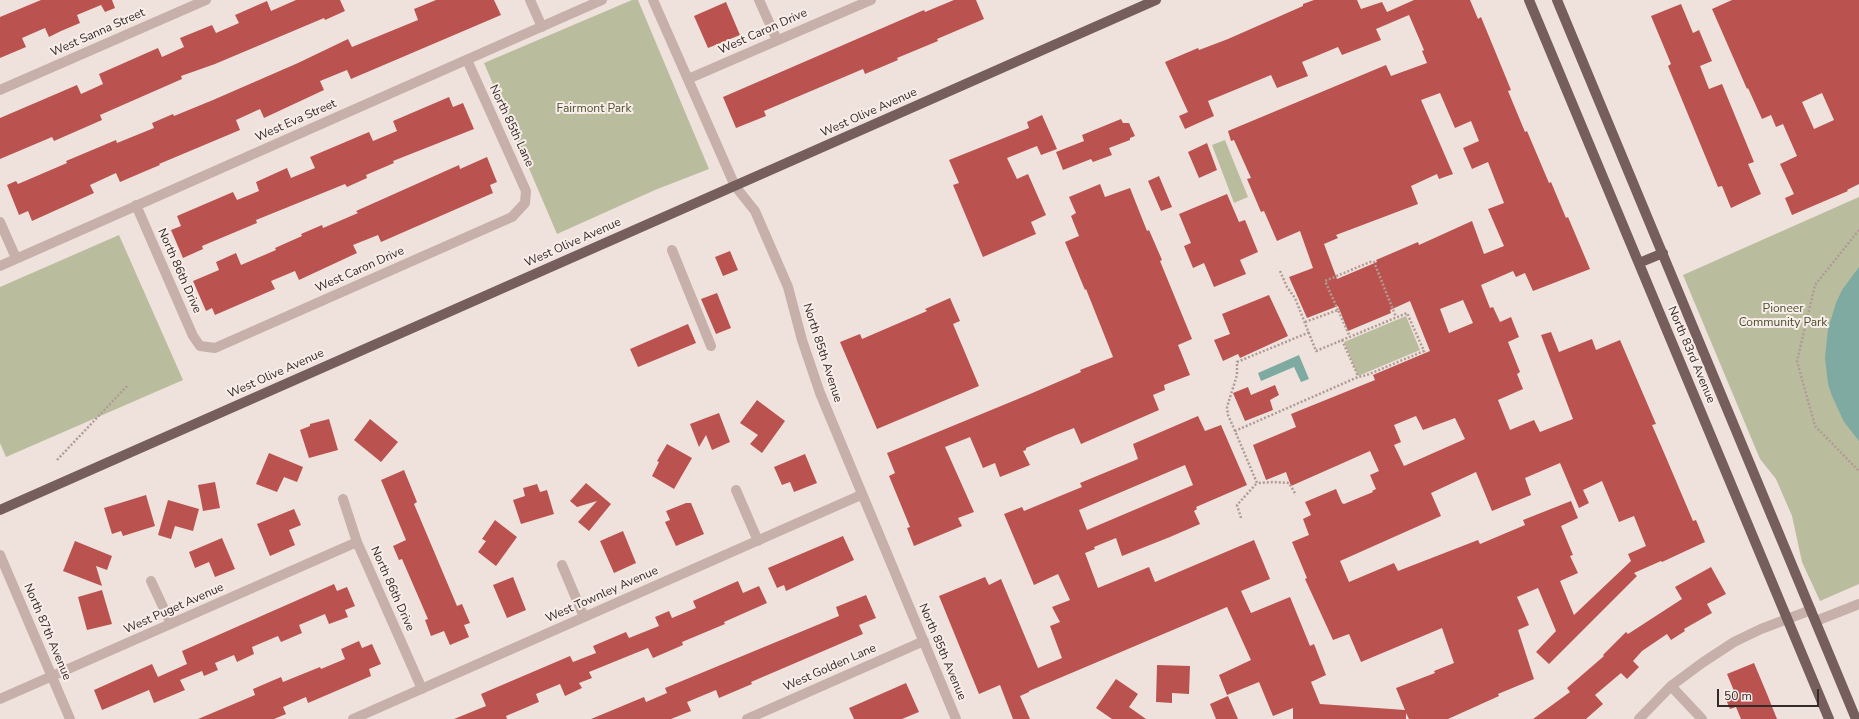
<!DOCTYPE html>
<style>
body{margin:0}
#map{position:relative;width:1859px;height:719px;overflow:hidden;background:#efe2dc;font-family:"Nunito Sans",sans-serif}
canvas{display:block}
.scale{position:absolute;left:1717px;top:689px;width:102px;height:18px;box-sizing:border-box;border:2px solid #342a28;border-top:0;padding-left:5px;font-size:12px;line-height:14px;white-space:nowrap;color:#342a28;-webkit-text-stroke:3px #f8ede8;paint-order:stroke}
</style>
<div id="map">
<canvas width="1859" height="719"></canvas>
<div class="scale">50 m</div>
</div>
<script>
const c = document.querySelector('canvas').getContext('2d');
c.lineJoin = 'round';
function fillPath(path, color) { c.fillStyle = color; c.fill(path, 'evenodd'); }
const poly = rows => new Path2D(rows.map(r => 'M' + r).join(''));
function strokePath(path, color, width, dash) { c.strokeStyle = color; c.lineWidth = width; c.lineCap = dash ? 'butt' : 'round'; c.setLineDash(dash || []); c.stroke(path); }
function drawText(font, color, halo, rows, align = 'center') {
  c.font = font + ' "Nunito Sans",sans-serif'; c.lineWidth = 4; c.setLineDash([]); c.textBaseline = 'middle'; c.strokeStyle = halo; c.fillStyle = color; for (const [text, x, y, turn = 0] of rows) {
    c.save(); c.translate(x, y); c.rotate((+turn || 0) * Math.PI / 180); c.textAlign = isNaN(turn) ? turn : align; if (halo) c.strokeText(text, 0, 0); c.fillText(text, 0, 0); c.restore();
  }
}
fillPath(poly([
 [632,0,638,0,709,169,655,190,557,234,484,63],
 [1225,140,1248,197,1234,203,1212,145],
 [1859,197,1859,584,1820,601,1802,562,1792,516,1776,479,1760,459,1683,275],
 [119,235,183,380,6,457,0,443,0,287],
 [1406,316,1420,350,1358,376,1344,342]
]), '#b9bd9e');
fillPath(poly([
 [1859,267,1859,441,1844,422,1832,396,1828,384,1825,358,1828,329,1836,303,1842,290],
 [1299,355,1309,379,1301,382,1294,367,1261,381,1258,373]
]), '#7eaaa2');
fillPath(poly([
 [41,0,112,0,115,8,105,12,101,5,77,15,80,23,61,31,49,37,45,28,22,38,26,47,0,58,0,17],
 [296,0,340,0,345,11,325,20,324,18,215,64,181,76,182,79,100,115,102,120,54,141,52,137,0,159,0,118,77,85,81,94,103,84,99,74,158,48,162,57,184,47,180,38,212,25,216,33,239,23,235,15,267,1,271,11],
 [436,0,494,0,501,15,351,79,347,70,320,81,324,90,264,118,260,109,236,120,240,130,159,164,160,165,148,170,120,182,116,173,90,185,94,193,32,221,28,211,19,215,7,185,16,181,18,184,67,163,66,161,116,140,117,143,154,128,152,123,173,114,174,116,213,100,298,63,348,39,352,47,418,20,414,9],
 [954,0,976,0,984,19,937,39,938,41,897,58,898,60,865,74,863,69,764,111,766,116,736,128,723,97,924,10,925,12],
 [1314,0,1357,0,1361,9,1382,2,1387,12,1414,0,1470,0,1478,19,1481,17,1502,68,1511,90,1508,91,1525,132,1527,131,1549,183,1551,182,1566,218,1568,217,1590,269,1533,291,1525,273,1516,277,1513,271,1481,285,1490,308,1493,307,1500,322,1511,317,1519,337,1508,342,1520,372,1517,374,1523,389,1498,400,1510,430,1534,420,1540,432,1573,419,1541,335,1551,332,1559,352,1592,339,1596,350,1620,340,1656,424,1652,425,1665,455,1693,521,1696,520,1705,542,1662,562,1661,561,1634,573,1637,576,1549,664,1536,652,1556,631,1538,588,1517,597,1529,625,1518,630,1534,679,1498,694,1499,696,1448,719,1409,719,1406,713,1406,719,1293,719,1293,708,1273,716,1259,682,1227,695,1219,675,1251,660,1227,607,1029,691,1029,692,1020,696,1030,719,1013,719,1000,685,979,694,939,596,985,577,989,585,1001,579,1038,668,1062,658,1050,626,1060,622,1052,607,1070,600,1058,574,1034,585,1004,514,1022,507,1024,511,1060,496,1082,487,1080,483,1138,459,1133,444,1198,416,1205,431,1221,425,1247,485,1196,507,1197,509,1194,511,1200,524,1170,537,1122,556,1116,538,1094,547,1095,549,1085,553,1098,588,1149,567,1155,582,1254,540,1270,579,1241,591,1251,613,1290,597,1310,646,1314,644,1326,675,1311,682,1320,704,1405,710,1396,688,1435,673,1434,671,1454,663,1442,628,1361,662,1349,634,1333,640,1305,579,1307,578,1292,542,1309,535,1303,519,1311,515,1305,502,1336,489,1342,503,1344,504,1373,492,1372,491,1376,489,1370,475,1379,471,1370,451,1291,486,1286,472,1266,480,1253,445,1296,427,1291,414,1375,380,1373,375,1430,351,1410,301,1390,310,1391,313,1348,331,1338,306,1307,318,1289,277,1313,268,1300,231,1277,241,1264,211,1261,212,1247,179,1251,178,1234,140,1231,141,1228,131,1386,65,1391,76,1427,63,1422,51,1424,50,1409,15,1376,29,1381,40,1342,55,1338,47,1302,62,1308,76,1277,88,1271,75,1208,101,1214,116,1185,129,1179,116,1188,112,1165,62,1198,48,1199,50,1228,39,1303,6,1303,4],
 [1440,93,1455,128,1471,121,1479,141,1463,148,1472,169,1488,162,1504,203,1488,209,1504,246,1484,254,1472,221,1419,245,1418,242,1376,260,1377,262,1337,279,1324,244,1338,238,1336,235,1418,204,1411,186,1437,174,1439,179,1453,174,1421,100],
 [1463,300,1473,323,1449,333,1440,309],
 [1416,416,1423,430,1455,418,1465,439,1404,466,1394,445,1401,442,1394,425],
 [1560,463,1579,508,1589,503,1583,490,1602,481,1619,522,1634,516,1646,546,1628,554,1631,561,1574,615,1560,581,1578,573,1570,556,1573,555,1561,526,1578,518,1571,501,1523,520,1525,525,1480,544,1478,540,1398,571,1394,563,1349,582,1340,561,1441,516,1431,493,1476,472,1492,511,1531,495,1525,478],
 [1185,465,1193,485,1087,530,1079,510],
 [1732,0,1859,0,1859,184,1847,190,1848,191,1792,215,1785,198,1794,194,1780,164,1797,156,1783,124,1776,127,1771,115,1762,119,1748,88,1747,89,1712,9],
 [1822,93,1834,120,1814,129,1802,102],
 [726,2,740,35,708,48,694,16],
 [1681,4,1693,33,1699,30,1712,61,1700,66,1709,89,1722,84,1754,162,1748,164,1761,194,1731,208,1722,186,1718,187,1668,66,1671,64,1651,16],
 [449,97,453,107,463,103,474,129,393,161,394,163,366,175,367,178,347,187,345,184,256,220,257,223,202,246,203,249,183,258,171,230,181,226,177,216,233,192,237,200,259,191,256,182,287,168,291,178,315,168,310,157,369,132,373,141,397,131,393,121],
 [1042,115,1057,149,1041,155,1037,146,1007,158,1017,179,1028,174,1046,215,1031,222,1036,234,983,257,953,185,959,183,949,160,1029,128,1027,122],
 [1121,119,1123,123,1129,123,1135,136,1130,138,1130,140,1109,148,1112,155,1093,162,1091,159,1063,170,1056,152,1084,141,1082,135],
 [1207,143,1217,170,1199,178,1188,152],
 [487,157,497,182,490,185,493,193,381,242,378,235,353,245,357,253,299,280,295,271,271,281,275,289,215,315,212,308,206,311,193,281,219,270,216,262,236,253,241,265,276,250,275,248,302,236,301,234,322,225,323,228,358,213,356,211,459,165,460,169],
 [1159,176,1172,207,1161,211,1148,181],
 [1100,184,1105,197,1130,188,1147,231,1149,230,1162,260,1160,261,1192,339,1178,345,1190,375,1164,385,1165,390,1153,395,1159,410,1081,444,1074,428,1056,435,1026,448,1026,450,1023,451,1030,465,1000,477,995,463,983,468,970,437,945,447,974,512,958,518,962,526,914,546,907,528,910,527,889,476,895,473,887,453,1030,394,1081,372,1080,370,1113,357,1086,289,1085,290,1065,242,1079,236,1071,216,1076,213,1069,197],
 [1227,194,1239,222,1245,220,1258,252,1240,260,1246,274,1214,287,1204,263,1193,268,1184,246,1191,243,1179,214],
 [730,251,738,270,723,276,715,257],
 [717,293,731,328,716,334,701,299],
 [1269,295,1288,336,1240,358,1238,354,1223,361,1214,340,1230,334,1222,314],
 [950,298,960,321,953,324,979,386,877,429,840,342,860,334,862,339,927,311,925,309],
 [688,324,696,343,638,367,630,349],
 [1275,385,1279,395,1270,400,1273,410,1245,421,1233,393,1248,387,1251,395],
 [757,400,785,421,762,453,750,444,758,435,740,423],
 [719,413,730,442,712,450,706,435,699,447,690,424],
 [329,419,338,450,309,458,300,430,310,426,310,424],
 [370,419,398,442,381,462,354,440],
 [667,444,692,458,674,489,652,476,659,462,657,461],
 [269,453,303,467,297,482,284,477,277,492,256,484],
 [805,454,817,483,794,492,790,482,782,485,774,467],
 [404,470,417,502,414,504,457,606,462,604,470,623,464,625,469,637,450,645,444,631,431,636,425,620,428,619,402,559,399,560,393,546,406,540,381,480],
 [215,482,220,508,203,511,198,485],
 [586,483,611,504,589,531,578,522,597,501,577,507,570,501],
 [537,484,540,492,547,490,554,514,521,524,513,500,525,496,523,488],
 [146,495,155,526,123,536,121,531,112,534,104,508],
 [168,500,199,509,193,531,175,526,171,539,158,535],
 [686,503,691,503,704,534,676,546,665,522,670,520,666,511],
 [294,509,301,525,289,530,295,545,270,556,257,524],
 [495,520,517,537,496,566,478,552,486,541,482,539],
 [623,531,636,563,614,573,600,541],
 [843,536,854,560,786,591,784,585,777,588,768,568],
 [222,538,235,569,215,577,209,562,195,568,189,552],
 [75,541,112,556,107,570,96,566,102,586,63,571],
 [1711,567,1726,594,1707,604,1712,613,1684,629,1685,631,1671,640,1667,634,1642,651,1633,661,1639,667,1627,679,1621,673,1595,695,1603,704,1586,719,1533,719,1570,692,1567,688,1604,656,1603,655,1626,632,1628,634,1682,599,1675,587],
 [513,577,526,610,507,618,493,585],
 [738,581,743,593,759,586,767,603,724,622,725,624,682,642,683,645,653,658,648,648,589,672,592,678,579,683,582,688,565,696,560,684,536,694,539,702,506,716,507,719,454,719,486,706,481,694,570,656,573,662,596,653,593,646,626,632,629,638,659,626,655,617,669,611,672,618,696,608,693,601],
 [334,584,337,591,347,587,355,606,345,610,348,617,329,624,325,614,299,625,302,633,281,642,278,636,252,647,254,654,237,662,234,655,215,663,218,670,204,676,202,671,180,680,185,690,154,703,149,690,102,710,94,690,152,664,158,677,187,664,182,651],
 [102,590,112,624,87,630,78,597],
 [866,595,876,618,859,625,863,634,751,682,752,684,719,698,716,690,687,702,691,711,671,719,591,719,644,697,646,702,667,693,665,688,839,616,836,607],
 [359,641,362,648,372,644,381,664,369,669,371,676,308,703,306,697,283,707,286,714,274,719,198,719,255,695,253,689,281,677,283,682,320,667,321,669,345,659,341,649],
 [1754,663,1767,694,1777,719,1741,719,1736,707,1730,709,1724,695,1734,691,1727,674],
 [1157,665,1190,666,1189,694,1172,693,1172,703,1156,702],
 [1116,679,1138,694,1129,707,1146,719,1112,719,1096,708],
 [906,683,919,712,902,719,854,719,849,708],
 [1228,696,1238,719,1216,719,1210,704]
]), '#ba5350');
strokePath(poly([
 [1859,230,1815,285,1797,361,1815,426,1859,471],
 [1280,271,1287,287,1295,298,1316,351,1407,313,1424,351,1367,375,1358,377,1235,431,1257,483,1274,482,1289,483,1296,495],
 [1338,310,1325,281,1370,262,1374,262,1396,317],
 [1305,322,1338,310,1350,337],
 [1342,340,1358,376],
 [1235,431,1228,415,1227,407,1237,375,1237,362,1310,332],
 [57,460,127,386],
 [1241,518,1237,505,1257,483]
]), '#b29a94', 2.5, [2, 2]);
strokePath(poly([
 [530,0,542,27],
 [653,0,735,186,755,211,788,287,802,340,820,393,956,719],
 [759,0,777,40],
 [688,79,871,0],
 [0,90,206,0],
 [136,205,193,336,200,346,215,348,512,217,525,203,526,191,467,60],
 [0,222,16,258],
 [672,250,711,346],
 [0,266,602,0],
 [736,490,758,541],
 [343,499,357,542,422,689],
 [0,555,70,719],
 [562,565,584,617],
 [151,581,171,624],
 [1816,621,1859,604],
 [1671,686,1702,719],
 [0,699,357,542],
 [353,719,861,495],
 [747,719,924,641],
 [1639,719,1671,686,1702,663,1734,642,1761,629,1811,610]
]), '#c6b0a9', 10);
strokePath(poly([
 [1529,0,1829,719],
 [1557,0,1856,719],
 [1639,263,1663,253],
 [0,510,1156,0]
]), '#755e5b', 10);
drawText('12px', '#342a28', '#f8ede8', [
 ["West Caron Drive",763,32,-24],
 ["West Sanna Street",98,33,-24],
 ["West Olive Avenue",869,113,-24],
 ["West Eva Street",296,121,-24],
 ["North 85th Lane",511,126,65],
 ["West Olive Avenue",573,243,-24],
 ["West Caron Drive",360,270,-24],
 ["North 86th Drive",179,271,66],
 ["North 85th Avenue",822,353,72],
 ["North 83rd Avenue",1691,355,67],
 ["West Olive Avenue",276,374,-24],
 ["North 86th Drive",392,589,66],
 ["West Townley Avenue",602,595,-24],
 ["West Puget Avenue",174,609,-24],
 ["North 87th Avenue",47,632,67],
 ["North 85th Avenue",942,652,67],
 ["West Golden Lane",830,668,-24]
]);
drawText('12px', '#4b502f', '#f8ede8', [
 ["Fairmont Park",594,109],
 ["Pioneer",1783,309],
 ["Community Park",1783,323]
]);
</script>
